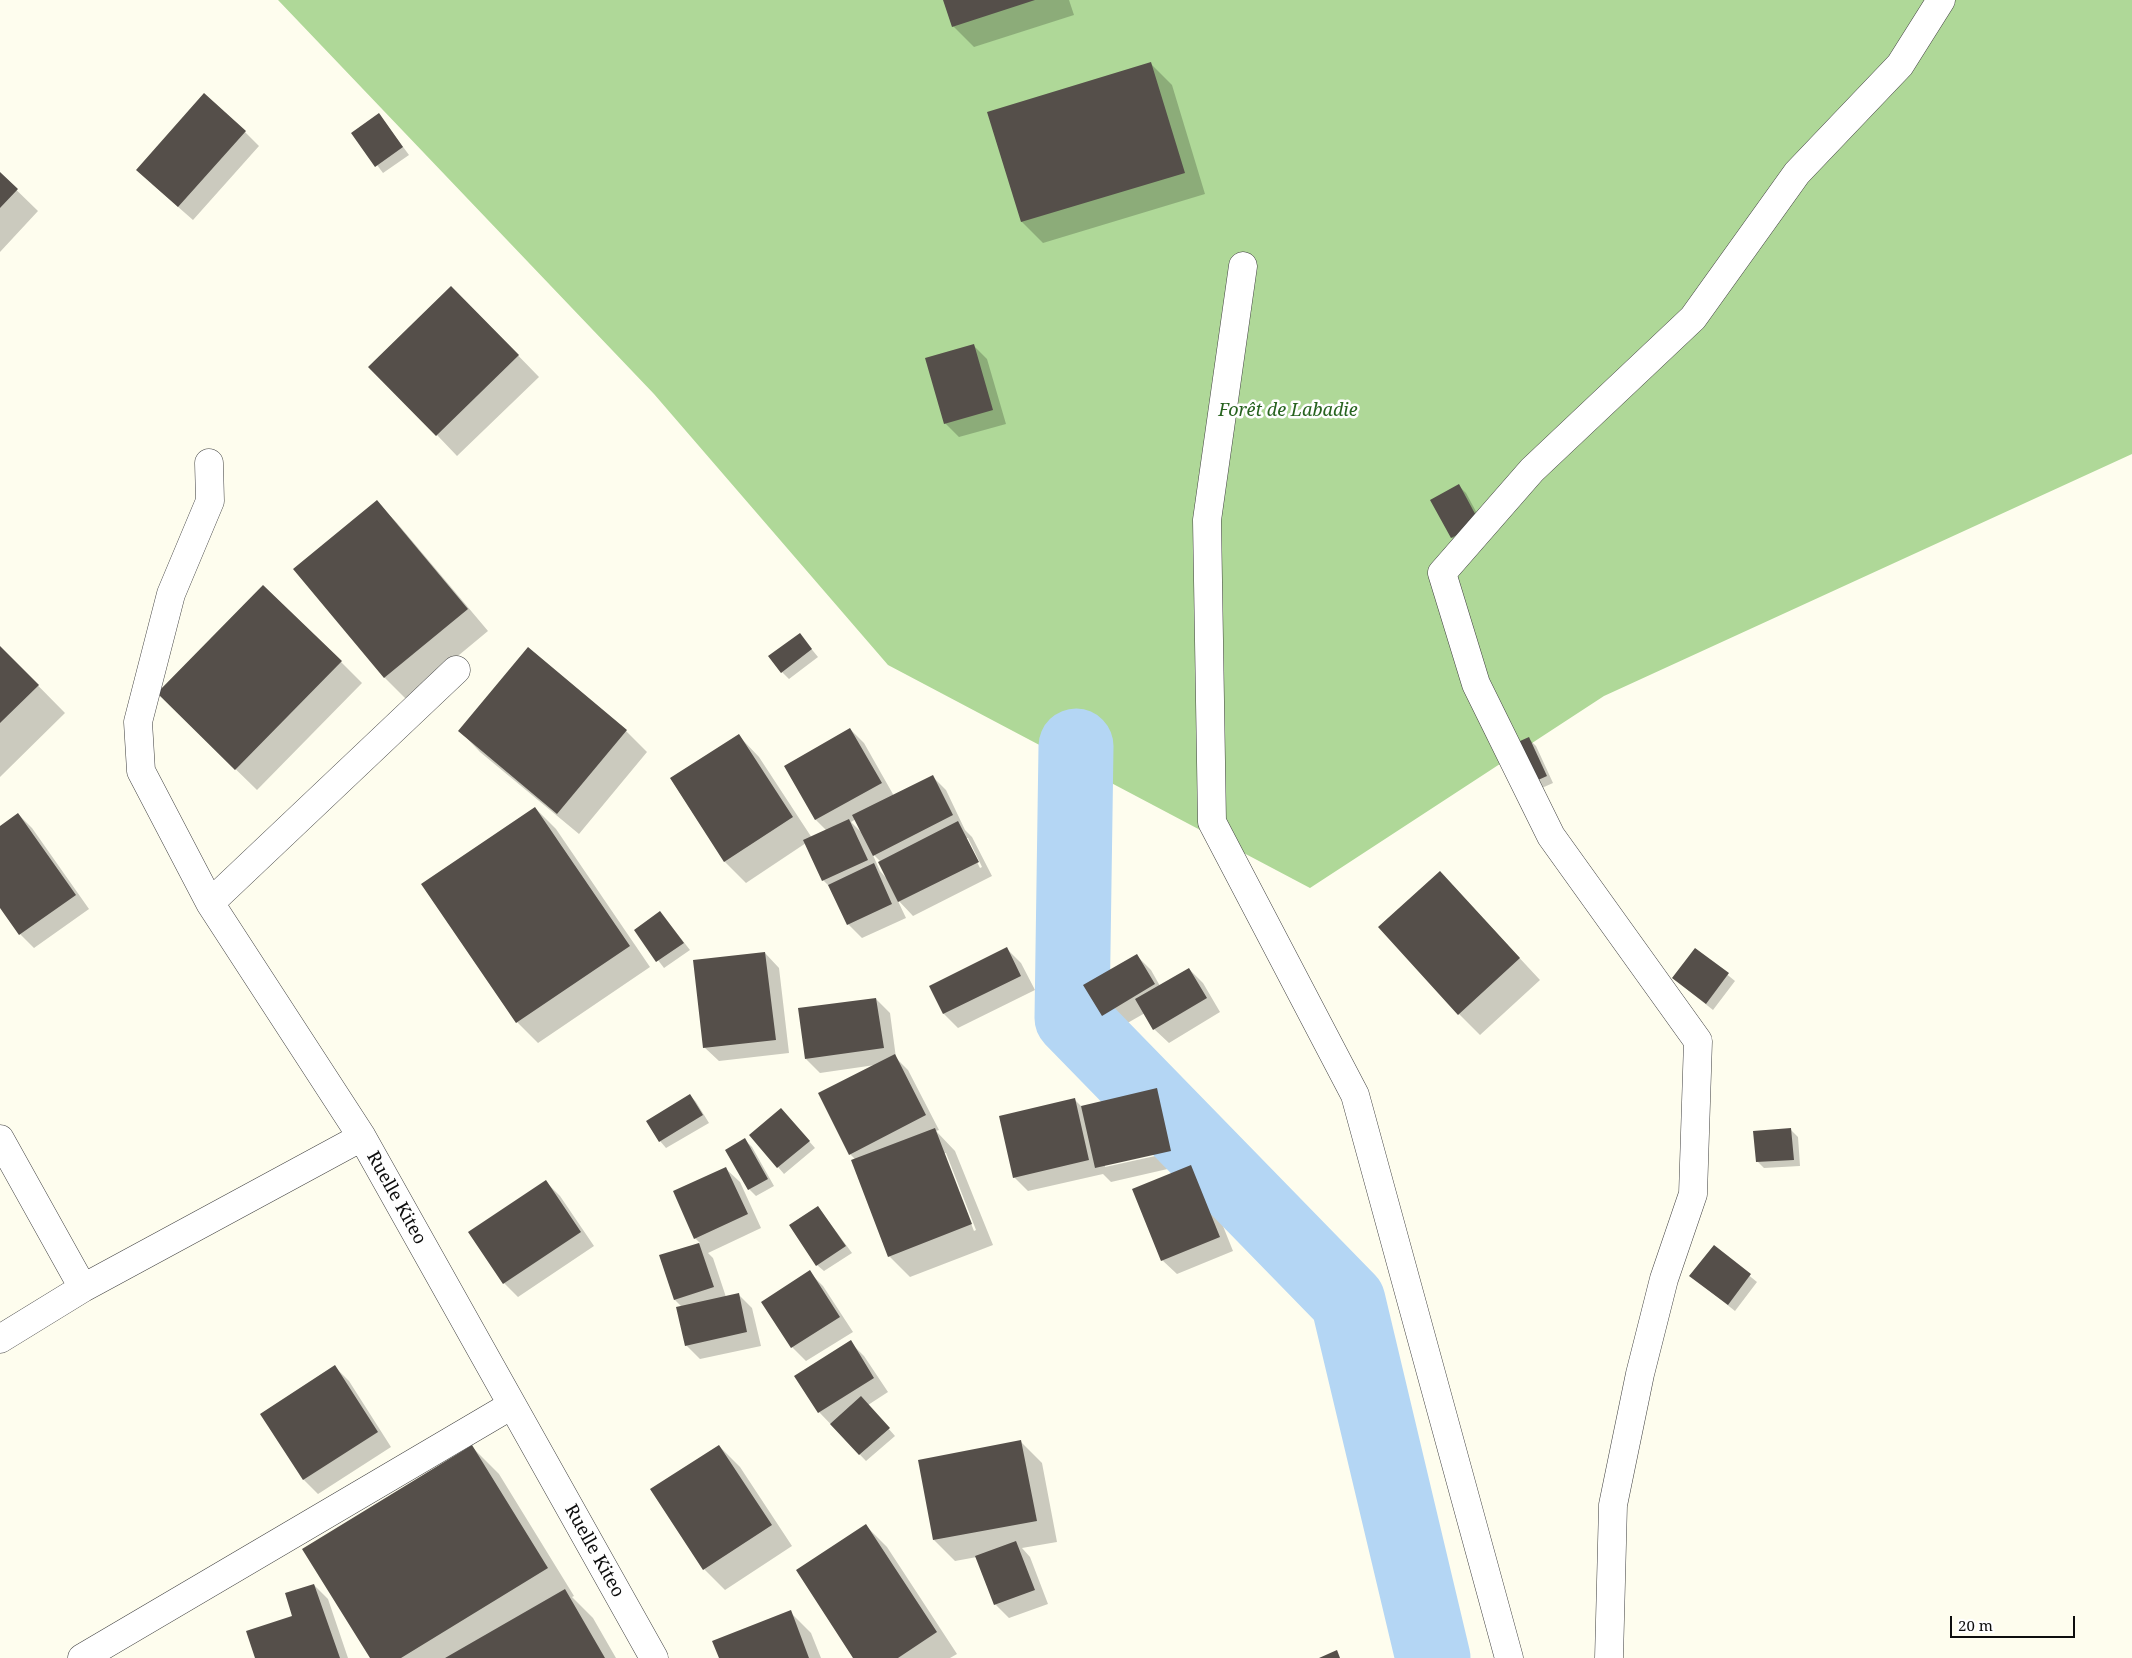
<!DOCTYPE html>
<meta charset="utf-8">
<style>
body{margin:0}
#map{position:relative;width:2132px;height:1658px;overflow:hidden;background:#fefdee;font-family:"Noto Serif",serif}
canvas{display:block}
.scale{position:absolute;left:1950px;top:1616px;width:125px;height:22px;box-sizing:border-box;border:2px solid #0d0d0d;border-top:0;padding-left:6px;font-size:15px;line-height:18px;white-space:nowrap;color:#0d0d0d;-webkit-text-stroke:4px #fff;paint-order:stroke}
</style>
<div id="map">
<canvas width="2132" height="1658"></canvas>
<div class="scale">20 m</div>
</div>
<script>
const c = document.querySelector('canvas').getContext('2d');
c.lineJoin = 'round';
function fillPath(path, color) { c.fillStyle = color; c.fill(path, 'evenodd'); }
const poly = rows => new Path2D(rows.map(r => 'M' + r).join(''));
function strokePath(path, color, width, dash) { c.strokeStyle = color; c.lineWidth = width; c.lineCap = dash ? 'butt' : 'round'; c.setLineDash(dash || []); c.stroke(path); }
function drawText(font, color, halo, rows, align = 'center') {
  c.font = font + ' "Noto Serif",serif'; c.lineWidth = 5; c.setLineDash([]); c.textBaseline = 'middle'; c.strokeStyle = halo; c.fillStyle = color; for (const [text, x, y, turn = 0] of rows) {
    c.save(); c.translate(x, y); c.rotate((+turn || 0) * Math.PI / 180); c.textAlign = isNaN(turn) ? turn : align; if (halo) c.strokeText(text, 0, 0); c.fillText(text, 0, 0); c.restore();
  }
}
fillPath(poly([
 [278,0,2132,0,2132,454,1604,696,1310,888,888,665,654,394]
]), '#afd898');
fillPath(poly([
 [944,0,1069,0,1074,15,974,47,953,26],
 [1151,64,1172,85,1205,194,1043,243,1022,222,988,113],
 [379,114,409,155,383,173,353,133],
 [245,132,259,146,193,220,152,184],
 [0,174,38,211,0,252],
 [472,308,539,377,457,456,437,435],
 [973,345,987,359,1006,424,959,437,945,423],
 [1459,486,1466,493,1486,530,1459,544,1452,538,1432,500],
 [377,502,397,523,488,631,406,699,385,678,295,569],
 [800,635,818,657,789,679,782,672],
 [0,647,65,713,0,777],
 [341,662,362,683,257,790,179,714],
 [850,729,864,743,894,796,932,776,946,790,965,830,972,837,992,876,913,916,897,899,906,918,862,938,848,924,830,887,823,880,806,843,746,883,725,862,671,779,739,736,759,757,812,838,827,831,816,820,785,766],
 [856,819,863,834,851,822],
 [965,838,968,838,982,867,980,868],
 [872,853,881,862,887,879,880,871],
 [460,731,626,731,647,752,579,834,480,752],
 [1529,739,1536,746,1553,783,1526,795],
 [535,808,556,829,650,967,538,1043,517,1022],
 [18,814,32,828,89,909,34,948,20,934,0,905,0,827],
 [1460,894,1540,980,1480,1035,1459,1014],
 [660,912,690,950,664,968,635,930],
 [1007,949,1021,963,1035,990,958,1028,944,1014,931,987],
 [1696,949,1735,981,1713,1010,1673,978],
 [765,953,779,968,789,1053,719,1061,704,1047],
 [1137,956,1151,970,1160,986,1189,969,1203,983,1220,1012,1169,1043,1154,1029,1145,1013,1117,1029,1103,1015],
 [876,999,890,1013,896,1058,908,1070,939,1130,936,1131,955,1151,993,1245,910,1277,889,1256,856,1160,850,1154,875,1065,820,1073,806,1059],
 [943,1153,946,1153,976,1230,974,1231],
 [1157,1090,1171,1104,1185,1165,1111,1182,1103,1174,1028,1191,1014,1177,1075,1100,1082,1107],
 [1177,1148,1178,1151,1105,1167,1105,1165],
 [690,1095,696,1102,709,1123,666,1148,660,1141],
 [788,1117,815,1148,784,1174,778,1167],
 [1791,1130,1798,1137,1800,1166,1764,1168,1758,1162],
 [745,1140,752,1147,774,1186,756,1196,749,1189],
 [1191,1167,1205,1181,1233,1251,1177,1274,1162,1260],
 [725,1168,740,1182,761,1228,708,1253,713,1258,726,1297,738,1294,752,1308,761,1346,700,1359,686,1345,682,1307,675,1300,661,1256,700,1243,695,1238],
 [546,1182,560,1196,594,1246,518,1297,504,1283],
 [818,1207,852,1253,824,1271,817,1265],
 [1714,1247,1757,1282,1735,1311,1691,1276],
 [809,1272,823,1286,853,1332,806,1361,792,1347],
 [850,1342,864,1356,888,1392,868,1405,895,1436,866,1461,819,1412],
 [335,1367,349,1381,391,1447,318,1494,304,1480,261,1414],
 [1021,1442,1042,1463,1057,1542,1022,1548,1030,1557,1048,1604,1009,1618,995,1604,977,1557,955,1561,934,1540],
 [719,1446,740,1467,792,1546,725,1590,704,1569],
 [472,1447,499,1474,574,1596,572,1597,593,1618,616,1658,371,1658],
 [866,1526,887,1547,957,1654,950,1658,855,1658],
 [314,1585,328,1599,348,1658,256,1658,294,1617],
 [790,1612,811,1633,821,1658,720,1658]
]), '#0003');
strokePath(poly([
 [1076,746,1072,1018,1348,1301,1433,1658]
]), '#b4d6f4', 75);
fillPath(poly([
 [943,0,1035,0,952,27],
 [1151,62,1185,173,1021,222,987,112],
 [204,93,246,131,178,207,136,170],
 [379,113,403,147,375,167,351,133],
 [0,172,18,189,0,208],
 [451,286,519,355,436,436,368,367],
 [974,344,993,410,944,424,925,358],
 [1459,484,1480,523,1451,538,1430,500],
 [377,500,468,609,384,678,293,569],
 [263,585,342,661,235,770,157,693],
 [800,633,812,649,781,673,768,656],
 [0,646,39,685,0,723],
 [528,647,627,730,557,814,458,731],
 [850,728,882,783,815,820,784,766],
 [739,734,793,817,724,862,670,778],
 [1529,737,1547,776,1518,789,1500,750],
 [933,775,953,815,873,856,852,815],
 [535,807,630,946,516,1023,421,884],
 [18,813,76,895,19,935,0,908,0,826],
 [849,819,868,860,822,881,803,840],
 [958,821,979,862,898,902,878,862],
 [874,863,892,904,847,925,828,885],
 [1440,871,1520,958,1458,1015,1378,927],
 [660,911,684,943,656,962,634,930],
 [1007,947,1021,976,943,1014,929,986],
 [1695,948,1729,973,1706,1004,1672,978],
 [765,952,776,1040,703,1048,693,960],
 [1137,954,1155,984,1102,1016,1083,985],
 [1189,968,1207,998,1153,1030,1135,999],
 [876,998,884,1048,805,1059,798,1008],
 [895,1054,926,1115,849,1155,818,1093],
 [1157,1088,1171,1151,1095,1168,1081,1106],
 [690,1094,703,1115,659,1142,646,1121],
 [1075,1098,1089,1160,1013,1178,999,1116],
 [781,1108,810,1141,777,1168,749,1135],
 [935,1128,972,1224,888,1257,851,1160],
 [1791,1128,1794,1160,1756,1162,1753,1131],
 [745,1138,768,1179,748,1190,725,1150],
 [1191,1165,1220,1237,1161,1261,1132,1189],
 [726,1167,748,1214,694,1239,673,1191],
 [546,1180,581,1232,503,1284,468,1232],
 [818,1206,846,1246,816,1266,789,1225],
 [699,1243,714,1287,674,1300,659,1255],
 [1714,1245,1751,1274,1728,1305,1689,1276],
 [810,1270,840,1317,791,1348,761,1302],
 [739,1293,747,1332,685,1346,676,1307],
 [851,1340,874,1378,818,1413,794,1376],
 [335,1365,378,1432,303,1480,260,1414],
 [861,1396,890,1428,859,1455,830,1424],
 [1021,1440,1037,1521,933,1540,918,1460],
 [472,1445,548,1568,401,1658,370,1658,302,1549],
 [719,1445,772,1525,703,1570,650,1489],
 [866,1524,937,1632,898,1658,853,1658,796,1570],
 [1016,1541,1035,1590,994,1605,975,1556],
 [314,1584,340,1658,255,1658,246,1631,292,1616,285,1593],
 [565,1589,605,1658,445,1658],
 [791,1610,809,1658,719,1658,712,1641],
 [1337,1650,1340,1658,1319,1658]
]), '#554f4a');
const minor = poly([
 [1243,266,1207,520,1212,822,1355,1095,1509,1658],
 [209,463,210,501,171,594,138,722,141,771,210,903,362,1137],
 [210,903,456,670],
 [0,1139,83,1288,362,1137,654,1658],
 [0,1339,83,1288],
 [82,1658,512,1405],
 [1609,1658,1613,1505,1640,1374,1664,1279,1693,1194,1698,1041,1551,836,1476,684,1442,573,1532,470,1693,318,1797,173,1900,65,1941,0]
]);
strokePath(minor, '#404040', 29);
strokePath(minor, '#fff', 28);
drawText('italic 18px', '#27631f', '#fff', [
 ["Forêt de Labadie",1288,411]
]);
drawText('18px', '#0d0d0d', '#fff', [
 ["Ruelle Kiteo",396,1198,61],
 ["Ruelle Kiteo",594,1551,61]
]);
</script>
